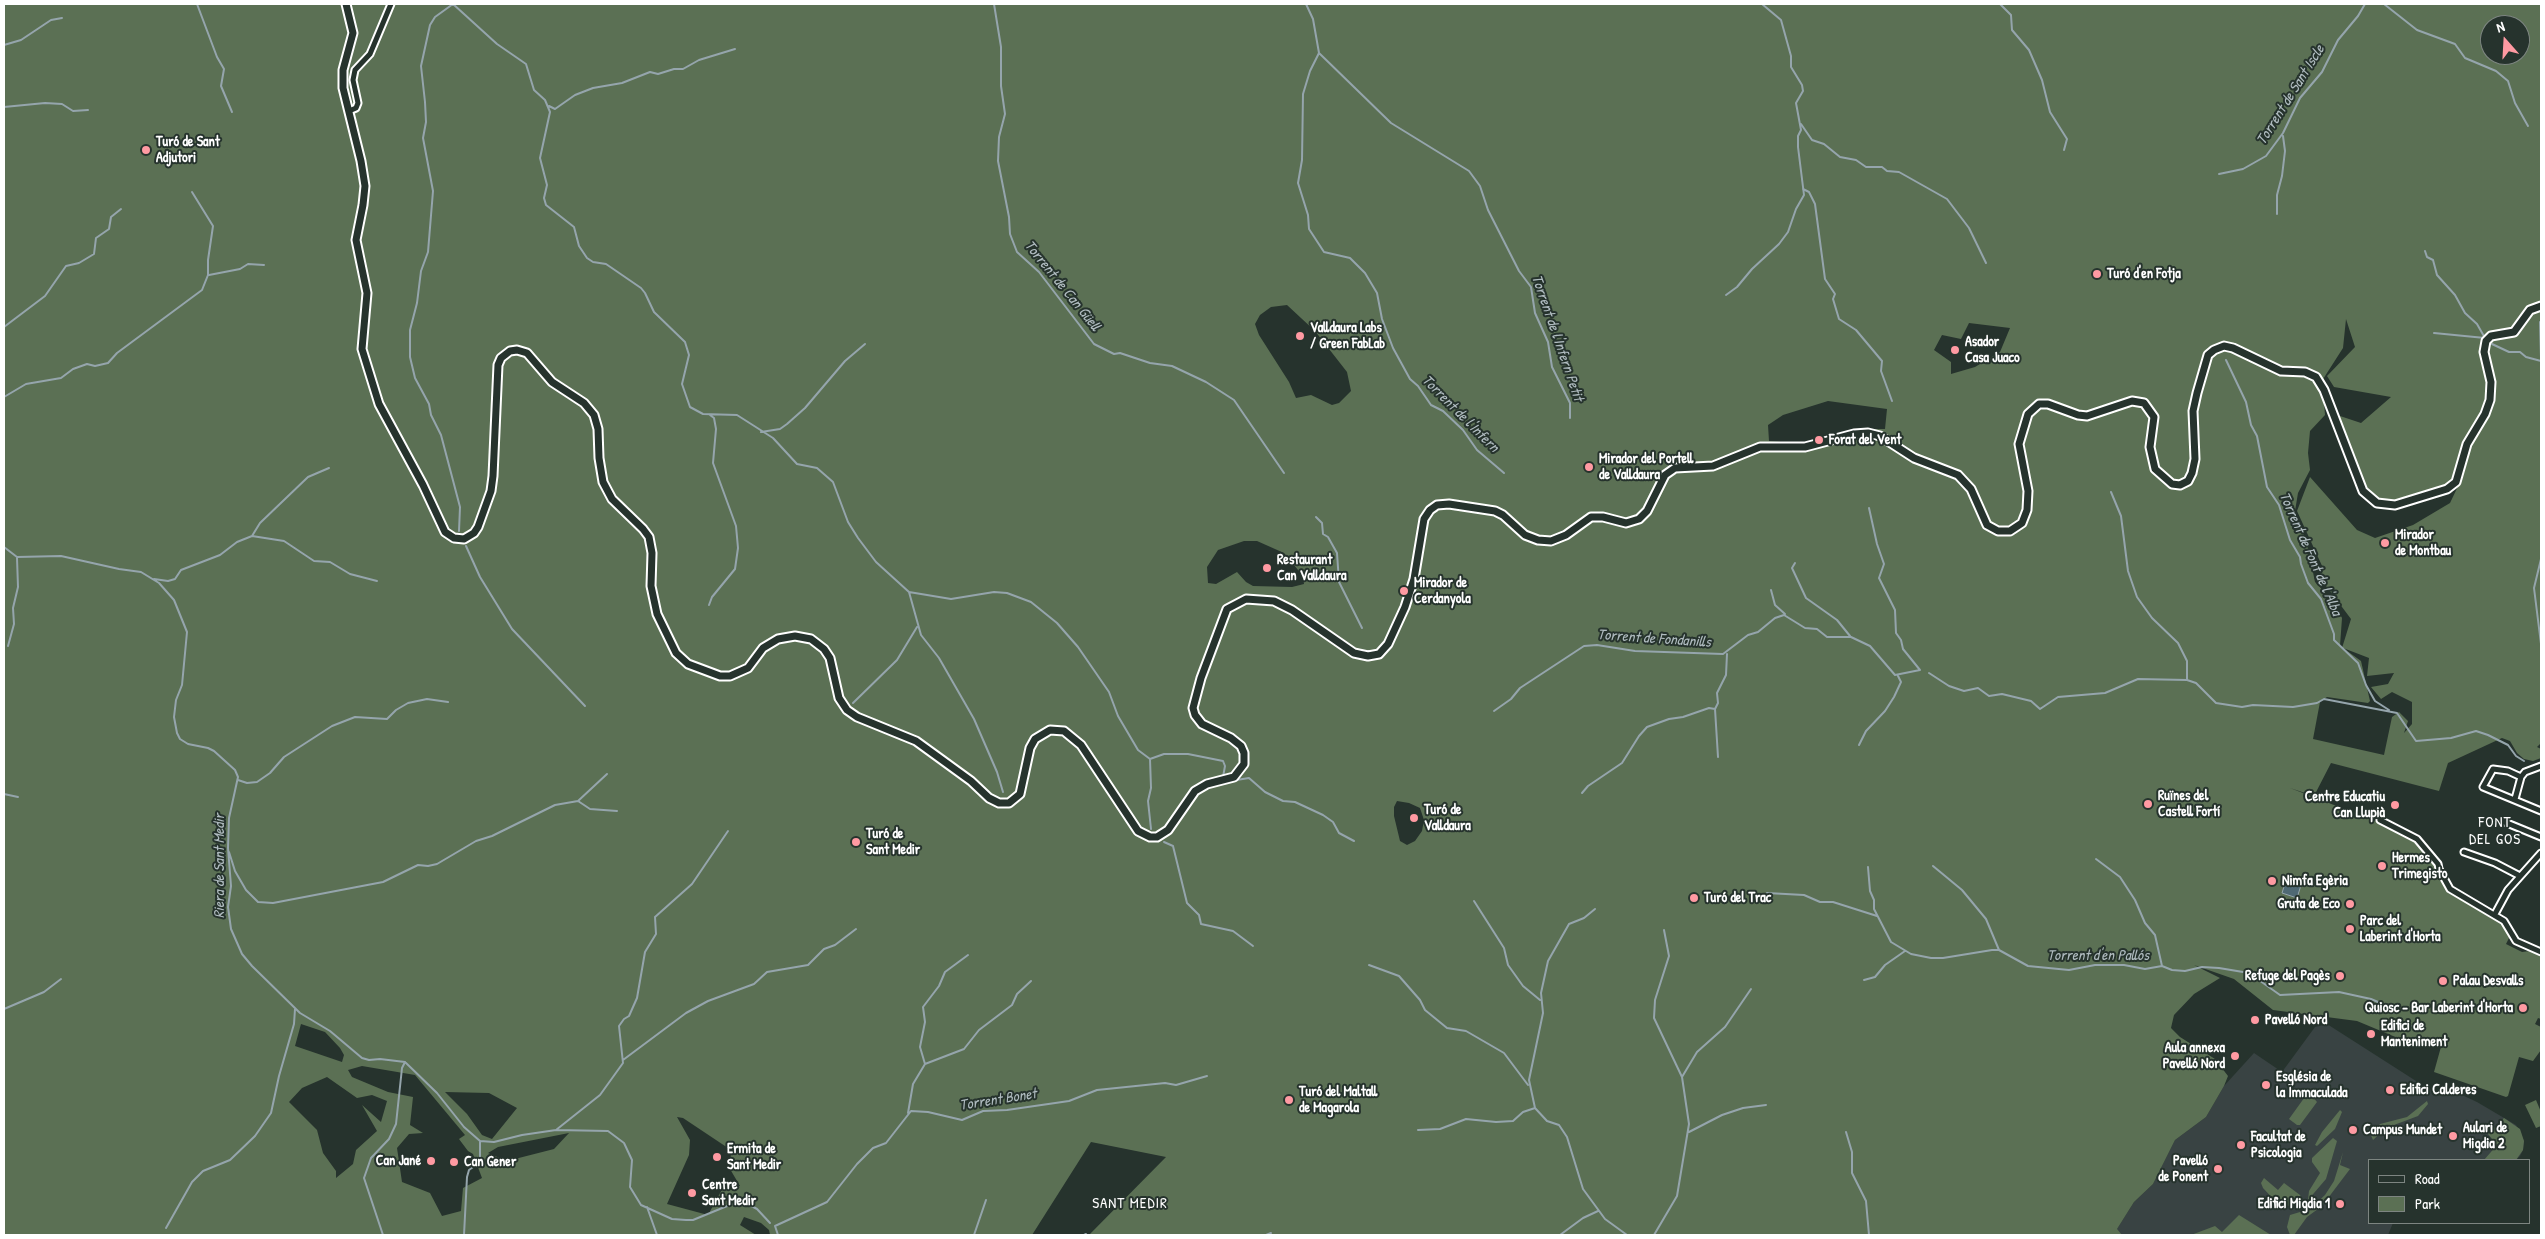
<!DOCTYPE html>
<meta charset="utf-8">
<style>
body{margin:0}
#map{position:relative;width:2545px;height:1239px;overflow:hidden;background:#26332d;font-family:"Patrick Hand",sans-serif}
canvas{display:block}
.frame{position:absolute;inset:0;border:5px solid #fff;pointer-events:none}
.legend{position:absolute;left:2368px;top:1159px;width:162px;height:65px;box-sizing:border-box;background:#26332d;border:1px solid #7d8581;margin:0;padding:6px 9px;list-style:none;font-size:15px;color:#fff}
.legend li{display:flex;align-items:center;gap:10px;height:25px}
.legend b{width:25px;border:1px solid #7d8581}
.north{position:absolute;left:2480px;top:15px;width:50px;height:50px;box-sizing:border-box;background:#26332d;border:1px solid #7d8581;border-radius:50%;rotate:341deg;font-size:14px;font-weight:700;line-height:20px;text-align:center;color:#fff}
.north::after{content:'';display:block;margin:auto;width:18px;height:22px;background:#ff9aa2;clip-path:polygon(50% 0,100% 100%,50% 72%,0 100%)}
</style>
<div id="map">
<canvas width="2545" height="1239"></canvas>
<div class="frame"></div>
<ul class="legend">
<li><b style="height:6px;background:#26332d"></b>Road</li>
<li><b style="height:14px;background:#5b7054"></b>Park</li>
</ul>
<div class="north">N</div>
</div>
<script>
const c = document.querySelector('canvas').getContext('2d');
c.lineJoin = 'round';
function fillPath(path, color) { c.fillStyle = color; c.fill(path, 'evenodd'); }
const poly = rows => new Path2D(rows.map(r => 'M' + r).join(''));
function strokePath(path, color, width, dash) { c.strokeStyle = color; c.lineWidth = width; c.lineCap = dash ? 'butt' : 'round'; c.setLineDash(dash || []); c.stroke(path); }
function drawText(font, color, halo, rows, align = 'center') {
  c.font = font + ' "Patrick Hand",sans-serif'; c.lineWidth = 4; c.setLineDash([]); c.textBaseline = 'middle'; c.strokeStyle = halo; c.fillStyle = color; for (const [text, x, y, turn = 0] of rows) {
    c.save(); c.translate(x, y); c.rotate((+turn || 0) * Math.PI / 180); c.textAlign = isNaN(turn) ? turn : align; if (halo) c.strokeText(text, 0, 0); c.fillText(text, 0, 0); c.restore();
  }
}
fillPath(poly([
 [2327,1024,2427,1088,2439,1093,2449,1089,2477,1102,2516,1125,2524,1141,2523,1150,2520,1156,2516,1160,2369,1160,2369,1223,2393,1223,2388,1235,2113,1235,2134,1202,2153,1184,2175,1140,2206,1117,2224,1086,2254,1053,2282,1072,2315,1027]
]), '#394343');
fillPath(poly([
 [4,4,2541,4,2541,302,2526,309,2514,327,2491,332,2483,339,2480,352,2487,373,2487,397,2481,413,2463,445,2453,479,2442,488,2390,502,2377,500,2367,491,2337,415,2361,423,2391,397,2334,387,2327,376,2355,347,2346,319,2343,348,2318,387,2324,402,2325,415,2310,431,2308,453,2310,470,2298,493,2295,511,2307,543,2315,582,2333,601,2342,618,2340,646,2342,648,2351,619,2327,587,2316,579,2323,568,2297,511,2310,477,2357,530,2375,538,2413,525,2450,503,2461,480,2471,443,2493,399,2494,379,2487,353,2489,342,2493,339,2517,333,2532,312,2541,308,2541,743,2537,747,2541,749,2541,758,2533,761,2524,759,2517,753,2510,741,2502,738,2448,763,2439,791,2331,763,2314,796,2290,788,2404,832,2433,860,2452,892,2502,922,2510,936,2506,944,2522,952,2530,951,2541,956,2541,1019,2538,1018,2535,1024,2541,1027,2541,1050,2533,1061,2519,1057,2508,1096,2506,1097,2434,1072,2444,1036,2417,1046,2357,1021,2273,1010,2234,979,2194,965,2220,978,2194,994,2174,1015,2171,1028,2180,1037,2215,1059,2228,1076,2224,1086,2206,1117,2175,1140,2153,1184,2134,1202,2117,1229,2122,1235,1089,1235,1166,1157,1091,1142,1032,1235,770,1235,769,1230,761,1223,744,1217,740,1225,756,1235,4,1235],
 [2490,25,2520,25,2520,55,2490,55],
 [1287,305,1315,331,1347,372,1351,391,1339,403,1332,405,1311,395,1296,398,1289,382,1259,335,1255,324,1260,315,1271,307],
 [1969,323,2010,328,2000,352,1975,367,1951,374,1951,362,1934,350,1942,335,1961,339],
 [1828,401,1887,409,1885,429,1865,429,1805,444,1769,441,1768,425,1783,415],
 [1244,541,1257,541,1284,553,1303,576,1304,584,1292,587,1253,586,1246,582,1237,572,1216,584,1208,583,1207,567,1218,550],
 [2343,648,2369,658,2367,676,2394,673,2388,684,2371,687,2381,699,2392,692,2412,702,2412,724,2404,733,2408,721,2399,712,2392,717,2384,755,2313,739,2320,702,2327,697,2368,703,2370,701,2361,661],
 [1397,801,1409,803,1420,808,1424,820,1422,831,1415,841,1407,845,1400,841,1394,816,1394,807],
 [301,1024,325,1032,340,1048,344,1055,342,1062,295,1046],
 [362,1066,415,1075,465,1135,459,1139,468,1151,473,1154,482,1178,463,1188,461,1211,442,1216,430,1193,402,1182,397,1148,409,1134,423,1133,410,1125,413,1097,388,1092,352,1077,348,1070],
 [327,1077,357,1098,372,1095,387,1101,381,1122,362,1105,377,1131,356,1150,353,1164,336,1178,336,1171,323,1153,317,1130,289,1102,302,1088],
 [445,1092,489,1093,517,1108,492,1139,482,1135,467,1114],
 [677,1117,683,1118,731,1150,730,1169,740,1186,725,1184,708,1215,667,1204,689,1155,690,1140],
 [569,1133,554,1149,507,1161,488,1153,498,1147],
 [2307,1094,2311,1095,2317,1102,2300,1125,2297,1125,2289,1119],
 [2536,1100,2541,1112,2541,1126,2536,1128,2525,1105],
 [2427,1101,2428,1104,2418,1116,2386,1128,2373,1140,2370,1133,2380,1124,2407,1117],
 [2340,1110,2342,1112,2335,1129,2317,1146,2315,1145,2322,1132],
 [2504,1118,2520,1129,2524,1141,2523,1150,2516,1160,2484,1160,2497,1145,2488,1134],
 [2333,1138,2337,1141,2326,1179,2308,1200,2309,1191,2320,1173,2312,1162,2312,1158],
 [2343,1152,2340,1165,2350,1169,2322,1206,2307,1217,2294,1235,2290,1235,2287,1227,2290,1215,2310,1209,2325,1195,2334,1181],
 [2264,1178,2278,1190,2284,1183,2300,1195,2304,1202,2288,1206,2276,1202,2263,1188,2261,1183],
 [2239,1215,2271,1235,2191,1235,2215,1226,2222,1232]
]), '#5b7054');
const water = poly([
 [2287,877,2302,882,2297,898,2282,893,2287,877]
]);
fillPath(water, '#4f6974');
strokePath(water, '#95a5ac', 1);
strokePath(poly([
 [197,4,217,57,224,69,221,86,232,112],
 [453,4,497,44,526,64,534,90,545,100,550,112,540,158,547,185,544,198,546,205,574,227,579,246,587,258,593,262,606,264,641,288,645,293,654,312,685,342,689,355,682,384,690,407,703,414,737,415,773,438,797,464,817,468,833,482,848,522,858,538,876,562,909,592,921,635,939,658,974,719,997,772,1003,792],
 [453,4,435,17,430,25,421,66,425,102,426,122,423,138,433,191,428,252,421,271,417,303,410,330,410,357,415,378,429,404,431,415,441,435,460,507,459,531],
 [994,4,1001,47,1001,86,1005,114,999,137,998,161,1009,217,1010,234,1017,252,1039,272,1094,344,1114,354,1120,353,1150,363,1172,366,1206,382,1234,400,1284,473],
 [1306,4,1313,19,1319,53],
 [2000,4,2011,15,2012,30,2029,50,2042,80,2050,112,2067,139,2064,150],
 [2384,4,2417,30,2455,44,2465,58,2496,71,2508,81,2515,103,2528,126],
 [4,45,21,40,51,20,62,18],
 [1319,53,1310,71,1303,94,1302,160,1298,183,1308,215,1309,229,1324,252,1350,258,1365,273,1377,293,1382,319,1393,348,1410,379,1418,386,1431,405,1443,411,1463,430,1477,450,1504,473],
 [1319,53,1391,123,1469,171,1480,186,1488,210,1519,271,1531,287,1535,313,1548,342,1552,367,1570,403,1570,418],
 [549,106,555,109,575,95,593,88,622,83,650,72,658,74,674,69,683,69,699,60,735,49],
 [4,107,45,103,62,104,73,111,88,110],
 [1801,124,1812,140,1824,144,1840,157,1856,160,1866,167,1882,167,1887,171,1899,172,1947,199,1969,228,1986,263],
 [2219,174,2243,169,2266,156,2283,133,2300,98,2322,72,2338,40,2358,16,2365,4],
 [1803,189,1809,192,1815,204,1825,279,1835,294,1833,299,1839,319,1856,330,1882,361,1881,371,1892,401],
 [2277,214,2277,195,2282,176,2285,151,2283,136],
 [2425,251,2427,257,2433,260,2437,275,2455,295,2465,313,2477,324,2485,338,2434,333],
 [209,275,240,269,248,264,264,265],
 [1726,295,1737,287,1752,269,1779,244,1788,232,1796,209,1804,195,1798,147,1798,136,1801,130,1796,103,1803,91,1802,85,1791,67,1791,56,1781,20,1762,4],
 [2540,322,2541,358],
 [4,327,45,296,66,266,79,263,94,254,96,238,109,229,111,217,121,209],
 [2492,344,2509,352,2520,352,2526,357,2541,361],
 [2226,360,2246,402,2251,425,2257,436,2267,487,2279,505,2290,540,2300,557,2301,564,2308,583,2321,599,2334,634,2334,640,2358,663,2366,685,2375,701,2389,710],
 [4,397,26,384,61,378,73,369,87,364,95,366,108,363,117,353,202,290,208,275,208,260,213,226,192,192],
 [761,432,780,429,787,424,805,408,845,361,865,344],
 [2111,492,2121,516,2128,571,2137,597,2152,618,2178,643,2187,661,2187,680],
 [1869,508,1877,544,1884,564,1879,578,1895,610,1896,633,1901,640,1903,649,1920,670],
 [1316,517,1322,523,1323,534,1328,537,1337,553,1339,582,1362,628],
 [252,536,260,523,308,477,329,468],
 [466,546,480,577,512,629,585,706],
 [4,547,17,557,61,556,119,569,141,572,159,583,174,600,187,632,182,685,176,700,174,717,177,733,180,739,188,744,208,748,214,751,235,770,238,777,229,818,228,848,231,886,228,907,231,929,242,954,252,966,300,1013,330,1031,362,1058,369,1060,380,1059,405,1062,437,1093,464,1127,480,1141,494,1142,522,1135,556,1130,608,1131,624,1143,632,1160,630,1187,641,1205,672,1219,686,1220,693,1220,732,1204,746,1203,757,1209,770,1223],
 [2541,559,2534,588,2541,644],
 [1795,563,1792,568,1806,598,1837,620,1850,636],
 [154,579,168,581,175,579,181,570,220,555,237,542,252,536,284,541,314,561,330,562,350,574,377,581],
 [1771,590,1775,605,1785,614],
 [909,592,951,599,994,592,1007,593,1031,602,1057,623,1078,647,1109,692,1118,716,1138,750,1150,759,1151,788,1148,801,1151,829],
 [709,605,712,597,735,569,738,548,736,526,713,463,716,429,714,418,710,415],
 [8,646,14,624,13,608,18,587,17,558],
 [1929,673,1949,686,1964,691,1978,688,1989,696,2002,694,2031,701,2040,709,2058,697,2105,693,2138,679,2187,680,2196,683,2216,703,2242,707,2253,705,2293,707,2317,703,2324,699,2397,713,2416,741,2451,738,2476,731,2488,735,2508,745,2516,756,2524,761],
 [853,703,897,660,917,627],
 [1715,709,1718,757],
 [1494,711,1511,699,1520,688,1584,646,1597,645,1635,651,1723,654,1748,635,1758,632,1775,618,1784,615,1805,628,1817,629,1827,637,1851,637,1870,646,1895,675,1920,670],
 [1859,745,1866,731,1885,711,1894,697,1901,682,1898,676],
 [1150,759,1164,754,1188,754,1223,761,1225,766,1223,777],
 [238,780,247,783,257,782,270,773,284,757,332,726,355,717,387,719,396,710,408,703,427,699,448,702],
 [1224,782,1249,778,1265,792,1283,801,1295,802,1323,815,1333,822,1339,833,1354,841],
 [1582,793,1588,786,1622,763,1639,736,1647,727,1669,719,1683,717,1709,708,1715,709,1718,703,1717,693,1726,675,1727,654],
 [4,794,18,797],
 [578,801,590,809,617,811],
 [1164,842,1173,846,1187,903,1199,915,1201,924,1233,931,1253,946],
 [229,852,235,871,246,890,258,902,273,903,383,882,418,865,428,866,437,864,476,841,492,836,555,805,578,801,607,774],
 [2096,859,2120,877,2135,900,2145,923,2155,935,2162,966],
 [1933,866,1962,890,1986,919,1999,950],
 [1868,867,1870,891,1874,900,1874,909,1891,942,1911,954,1931,958,1943,958,1992,950,1999,950,2028,966,2069,970,2095,965,2124,965,2145,969,2162,966,2172,970,2185,971,2202,967,2219,968,2249,973,2280,995,2339,992,2371,999,2385,1005,2394,1013],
 [1767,893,1804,895,1820,902,1833,902,1877,916],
 [1474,901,1504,948,1508,965,1523,986,1540,1000],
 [1595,909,1584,918,1569,924,1548,961,1541,993,1543,1013,1529,1080,1535,1108,1547,1121,1559,1125,1567,1137,1583,1189,1605,1219,1627,1235],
 [1369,965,1399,976,1420,1000,1425,1010,1447,1028,1466,1031,1504,1053,1528,1085],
 [1864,980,1875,977,1885,965,1905,951],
 [4,1009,44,992,61,979],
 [2398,1018,2401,1024,2411,1026],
 [623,1060,686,1013,708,1001,754,984,767,972,808,965,824,949,835,945,856,929],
 [925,1064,964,1049,979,1030,1012,1005,1017,994,1031,981],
 [1682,1077,1697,1052,1725,1027,1751,989],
 [908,1113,913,1084,925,1064,920,1047,925,1022,923,1007,939,986,945,972,968,955],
 [556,1130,600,1095,623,1063,619,1026,624,1019,629,1016,637,998,645,952,656,934,655,917,692,884,728,831],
 [1418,1130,1440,1129,1466,1119,1496,1122,1513,1121,1523,1112,1535,1108],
 [1689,1132,1722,1115,1743,1108,1766,1105],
 [1846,1132,1852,1152,1852,1173,1866,1201,1869,1235],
 [647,1207,657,1235],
 [166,1228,192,1182,203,1171,230,1160,255,1136,271,1113,279,1076,294,1024,295,1009],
 [383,1235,364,1178,371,1158,389,1139,396,1124,402,1068,405,1062],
 [464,1235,467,1177,469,1170,480,1162,480,1141],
 [778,1235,775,1226,827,1202,857,1164,873,1148,886,1143,911,1111,928,1112,962,1120,983,1111,1007,1110,1069,1101,1097,1090,1165,1083,1176,1085,1207,1076],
 [974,1235,986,1200],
 [1084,1235,1086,1234],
 [1266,1235,1271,1233],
 [1560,1235,1583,1218,1598,1211],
 [1654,1235,1677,1196,1689,1124,1682,1077,1654,1018,1655,1000,1669,956,1664,930]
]), '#95a5ac', 2);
const street = poly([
 [349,111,356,108,358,103,353,80,355,70,370,54,391,4],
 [2521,777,2508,771,2493,769,2483,787,2541,811],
 [2521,777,2525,772,2541,766],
 [2515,799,2521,777],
 [2380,820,2417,839,2438,864,2439,869,2450,889,2504,921,2516,941,2541,952],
 [2502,821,2541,837],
 [2464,852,2495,863,2520,876],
 [2495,914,2508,890,2541,853]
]);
const secondary = poly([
 [346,4,353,33,343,70,343,88,361,161,365,186,363,205,356,240,367,293,362,349,379,404,423,485,445,532,454,538,464,539,474,533,478,527,491,491,493,476,498,365,501,358,510,351,517,350,527,353,552,382,584,403,594,415,598,429,599,458,603,482,612,499,643,529,649,537,652,553,651,586,657,614,676,653,688,664,720,676,730,676,748,668,763,648,778,639,795,636,811,639,824,649,830,658,839,698,847,710,857,717,916,741,971,781,989,798,999,803,1009,803,1020,794,1030,748,1035,739,1050,730,1064,731,1081,745,1138,831,1150,837,1157,837,1168,830,1195,791,1207,784,1234,777,1244,764,1244,753,1241,746,1231,738,1202,724,1195,715,1193,708,1201,678,1227,609,1246,599,1274,601,1292,610,1354,653,1368,656,1379,654,1388,644,1405,607,1414,579,1424,519,1430,510,1437,505,1449,504,1495,511,1503,515,1525,535,1538,540,1551,541,1566,535,1591,517,1603,517,1626,523,1639,519,1647,511,1665,475,1675,468,1713,466,1760,447,1805,447,1854,434,1868,433,1880,436,1914,458,1958,475,1971,489,1987,525,1998,531,2010,531,2022,523,2027,510,2028,491,2019,444,2028,414,2039,404,2048,404,2078,415,2087,416,2132,401,2144,403,2154,417,2150,447,2155,469,2172,484,2180,485,2188,481,2192,473,2195,459,2193,411,2197,393,2208,355,2214,350,2224,346,2233,348,2281,371,2305,372,2316,377,2324,390,2363,491,2377,503,2395,505,2447,489,2456,482,2467,444,2485,414,2490,400,2491,382,2484,352,2486,341,2491,336,2514,332,2530,310,2541,306]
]);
strokePath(street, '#fff', 9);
strokePath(secondary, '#fff', 11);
strokePath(street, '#26332d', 5);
strokePath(secondary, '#26332d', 7);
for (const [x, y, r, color] of [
 [146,150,5,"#ff9aa2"],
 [2097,274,5,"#ff9aa2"],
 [1300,336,5,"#ff9aa2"],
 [1955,350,5,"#ff9aa2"],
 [1819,440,5,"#ff9aa2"],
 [1589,467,5,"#ff9aa2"],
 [2385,543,5,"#ff9aa2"],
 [1267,568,5,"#ff9aa2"],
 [1404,591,5,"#ff9aa2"],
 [2148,804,5,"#ff9aa2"],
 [2395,805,5,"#ff9aa2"],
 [1414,818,5,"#ff9aa2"],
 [856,842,5,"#ff9aa2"],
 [2382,866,5,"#ff9aa2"],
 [2272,881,5,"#ff9aa2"],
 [1694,898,5,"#ff9aa2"],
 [2350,904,5,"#ff9aa2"],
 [2350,929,5,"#ff9aa2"],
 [2340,976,5,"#ff9aa2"],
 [2443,981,5,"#ff9aa2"],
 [2523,1008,5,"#ff9aa2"],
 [2255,1020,5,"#ff9aa2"],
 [2371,1034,5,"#ff9aa2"],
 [2235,1056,5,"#ff9aa2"],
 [2266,1085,5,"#ff9aa2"],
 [2390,1090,5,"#ff9aa2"],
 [1289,1100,5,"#ff9aa2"],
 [2353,1130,5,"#ff9aa2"],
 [2453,1136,5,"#ff9aa2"],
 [2241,1145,5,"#ff9aa2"],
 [717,1157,5,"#ff9aa2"],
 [431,1161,5,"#ff9aa2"],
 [454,1162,5,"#ff9aa2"],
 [2218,1169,5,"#ff9aa2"],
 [692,1193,5,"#ff9aa2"],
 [2340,1204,5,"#ff9aa2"]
]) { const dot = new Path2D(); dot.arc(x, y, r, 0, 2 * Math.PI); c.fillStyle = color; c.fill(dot); strokePath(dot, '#26332d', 2); }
drawText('bold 14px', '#fff', '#26332d', [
 ["Turó de Sant",156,142],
 ["Adjutori",156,158],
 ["Turó d'en Fotja",2107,274],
 ["Valldaura Labs",1310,328],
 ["/ Green FabLab",1310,344],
 ["Asador",1965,342],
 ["Casa Juaco",1965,358],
 ["Forat del Vent",1829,440],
 ["Mirador del Portell",1599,459],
 ["de Valldaura",1599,475],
 ["Mirador",2395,535],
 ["de Montbau",2395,551],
 ["Restaurant",1277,560],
 ["Can Valldaura",1277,576],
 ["Mirador de",1414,583],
 ["Cerdanyola",1414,599],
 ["Ruïnes del",2158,796],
 ["Castell Fortí",2158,812],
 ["Centre Educatiu",2385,797,"right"],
 ["Can Llupià",2385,813,"right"],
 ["Turó de",1424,810],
 ["Valldaura",1424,826],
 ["Turó de",866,834],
 ["Sant Medir",866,850],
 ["Hermes",2392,858],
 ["Trimegisto",2392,874],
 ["Nimfa Egèria",2282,881],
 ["Turó del Trac",1704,898],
 ["Gruta de Eco",2340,904,"right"],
 ["Parc del",2360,921],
 ["Laberint d'Horta",2360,937],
 ["Refuge del Pagès",2330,976,"right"],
 ["Palau Desvalls",2453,981],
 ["Quiosc - Bar Laberint d'Horta",2513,1008,"right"],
 ["Pavelló Nord",2265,1020],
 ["Edifici de",2381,1026],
 ["Manteniment",2381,1042],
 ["Aula annexa",2225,1048,"right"],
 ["Pavelló Nord",2225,1064,"right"],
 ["Església de",2276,1077],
 ["la Immaculada",2276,1093],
 ["Edifici Calderes",2400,1090],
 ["Turó del Maltall",1299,1092],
 ["de Magarola",1299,1108],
 ["Aulari de",2463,1128],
 ["Migdia 2",2463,1144],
 ["Campus Mundet",2363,1130],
 ["Facultat de",2251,1137],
 ["Psicologia",2251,1153],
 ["Ermita de",727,1149],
 ["Sant Medir",727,1165],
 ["Can Jané",421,1161,"right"],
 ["Pavelló",2208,1161,"right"],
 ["de Ponent",2208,1177,"right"],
 ["Can Gener",464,1162],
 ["Centre",702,1185],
 ["Sant Medir",702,1201],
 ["Edifici Migdia 1",2330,1204,"right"]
], 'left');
drawText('italic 15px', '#b0bcc0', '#26332d', [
 ["Torrent de Sant Iscle",2291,95,-58],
 ["Torrent de Can Güell",1062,286,51],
 ["Torrent de l'Infern Petit",1557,338,71],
 ["Torrent de l'Infern",1460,414,45],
 ["Torrent de Font de l'Alba",2310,554,66],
 ["Torrent de Fondanills",1654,639,4],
 ["Riera de Sant Medir",220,866,-90],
 ["Torrent d'en Pallós",2098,956],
 ["Torrent Bonet",998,1100,-9]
]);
c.letterSpacing = '1px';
drawText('15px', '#fff', '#26332d', [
 ["FONT",2495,823],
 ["DEL GOS",2495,840],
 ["SANT MEDIR",1130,1204]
]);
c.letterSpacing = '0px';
</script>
